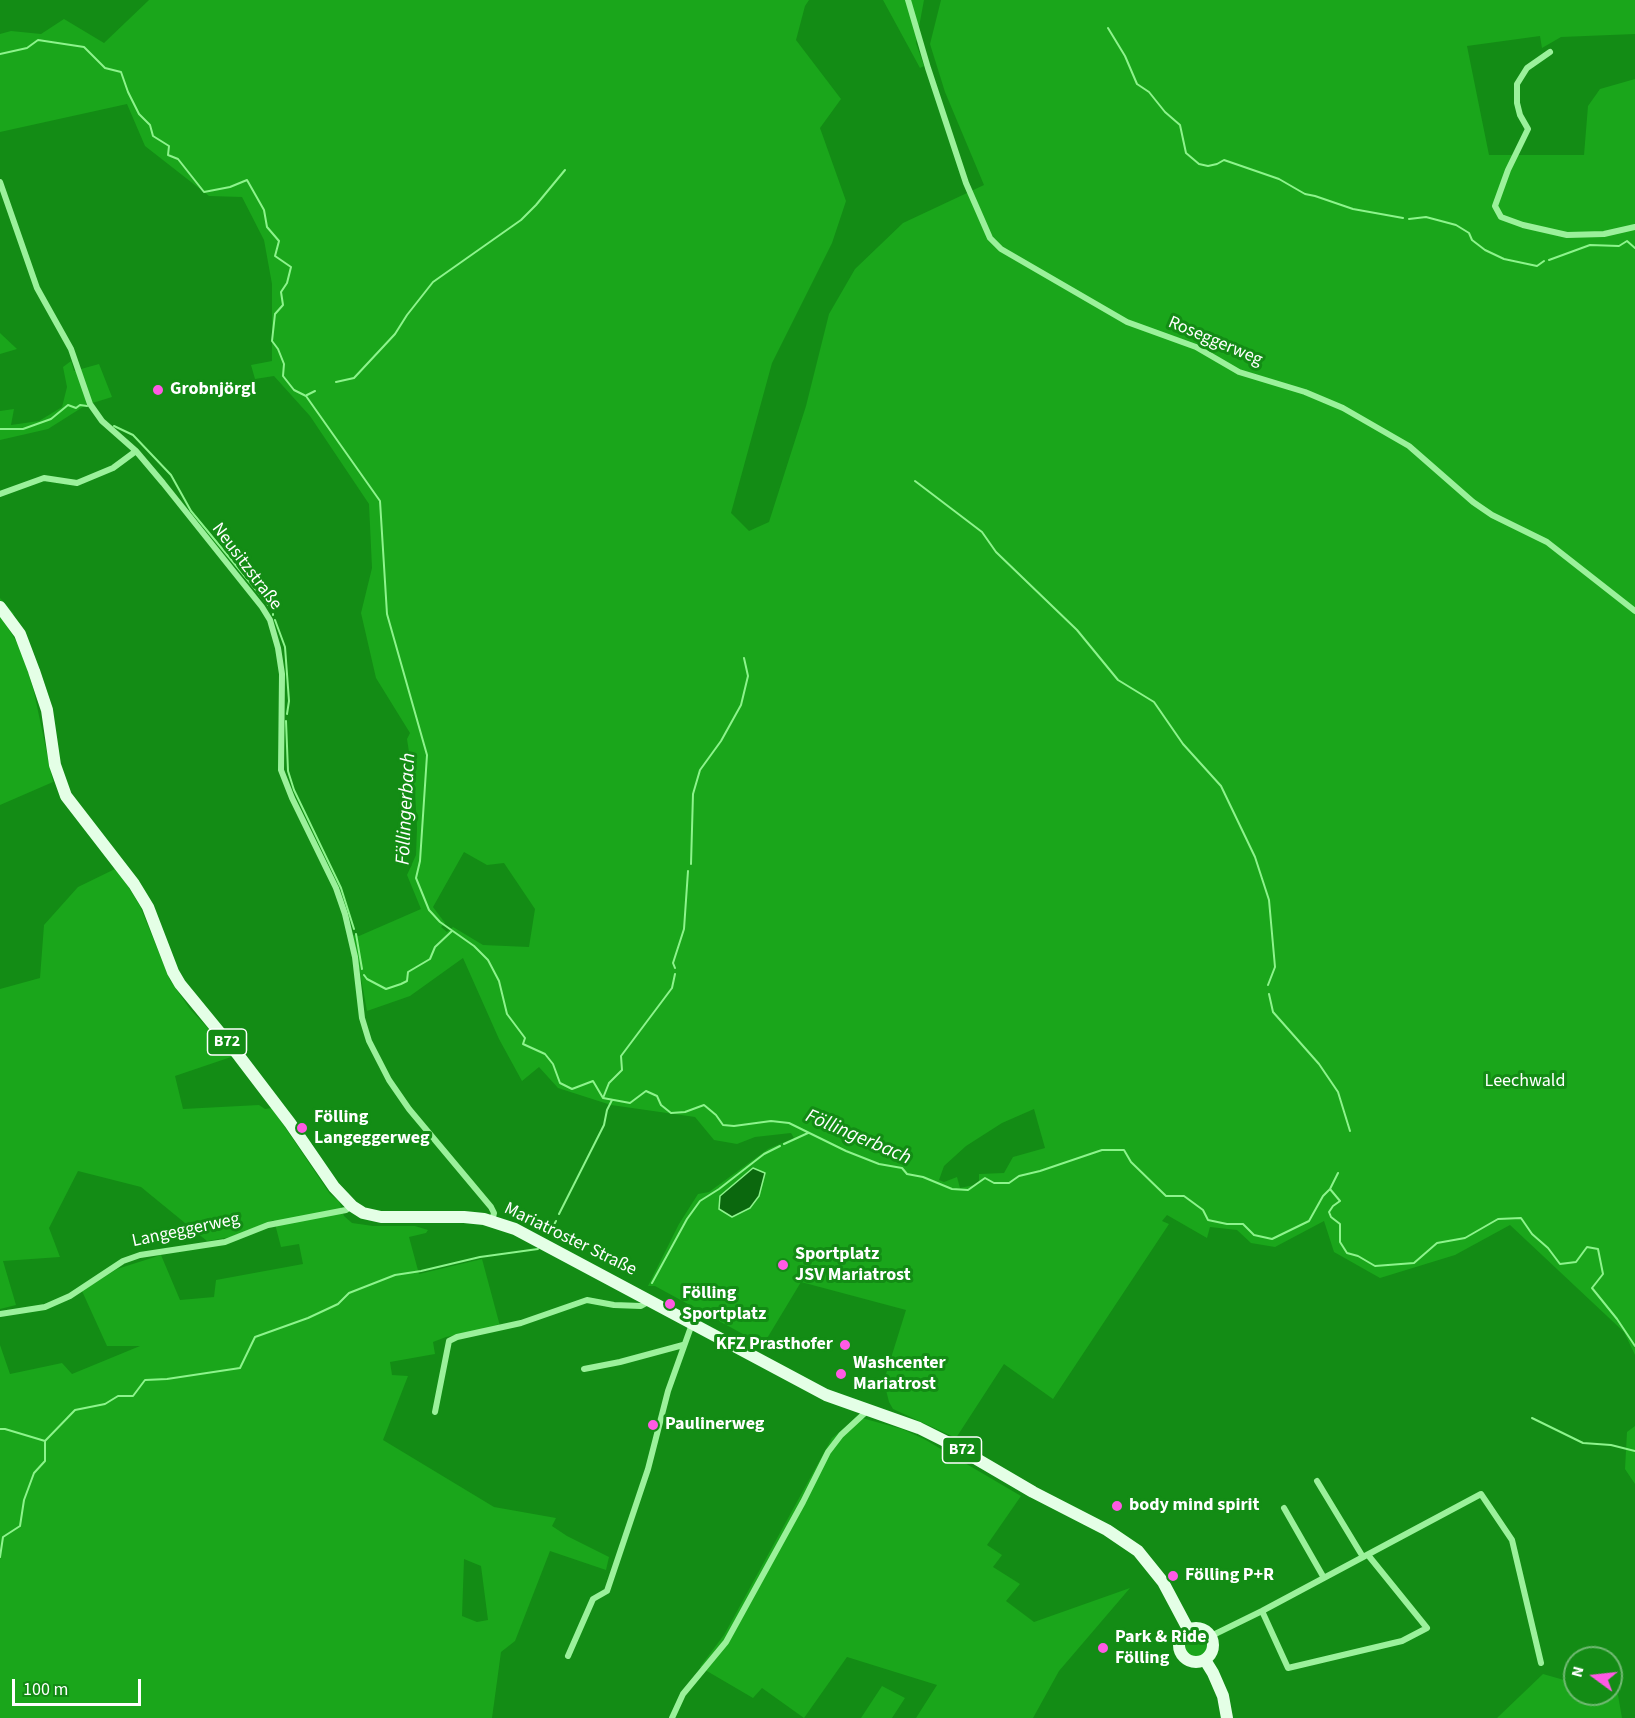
<!DOCTYPE html>
<meta charset="utf-8">
<style>
body{margin:0}
#map{position:relative;width:1635px;height:1718px;overflow:hidden;background:#138c15;font-family:"Source Sans 3",sans-serif}
canvas{display:block}
.north{position:absolute;left:1563px;top:1646px;width:60px;height:60px;box-sizing:border-box;background:#138c15;border:2px solid #71ba73;border-radius:50%;rotate:285deg;font-size:16px;font-weight:700;line-height:24px;text-align:center;color:#fff}
.north::after{content:'';display:block;margin:auto;width:21px;height:27px;background:#ff5ae4;clip-path:polygon(50% 0,100% 100%,50% 72%,0 100%)}
.scale{position:absolute;left:12px;top:1679px;width:129px;height:27px;box-sizing:border-box;border:3px solid #fff;border-top:0;padding-left:8px;font-size:18px;line-height:21px;white-space:nowrap;color:#fff;-webkit-text-stroke:4px #138c15;paint-order:stroke}
</style>
<div id="map">
<canvas width="1635" height="1718"></canvas>
<div class="north">N</div>
<div class="scale">100 m</div>
</div>
<script>
const c = document.querySelector('canvas').getContext('2d');
c.lineJoin = 'round';
function fillPath(path, color) { c.fillStyle = color; c.fill(path, 'evenodd'); }
const poly = rows => new Path2D(rows.map(r => 'M' + r).join(''));
function strokePath(path, color, width, dash) { c.strokeStyle = color; c.lineWidth = width; c.lineCap = dash ? 'butt' : 'round'; c.setLineDash(dash || []); c.stroke(path); }
function drawText(font, color, halo, rows, align = 'center') {
  c.font = font + ' "Source Sans 3",sans-serif'; c.lineWidth = 6; c.setLineDash([]); c.textBaseline = 'middle'; c.strokeStyle = halo; c.fillStyle = color; for (const [text, x, y, turn = 0] of rows) {
    c.save(); c.translate(x, y); c.rotate((+turn || 0) * Math.PI / 180); c.textAlign = isNaN(turn) ? turn : align; if (halo) c.strokeText(text, 0, 0); c.fillText(text, 0, 0); c.restore();
  }
}
fillPath(poly([
 [149,0,809,0,805,6,796,40,841,99,820,128,846,201,832,243,772,363,731,513,749,531,769,522,806,406,829,314,855,269,903,223,984,185,945,92,930,44,941,0,1635,0,1635,34,1561,37,1542,48,1540,36,1467,46,1489,155,1584,155,1588,106,1600,89,1635,79,1635,1355,1624,1332,1510,1225,1455,1255,1380,1278,1334,1252,1324,1221,1275,1247,1251,1243,1237,1230,1210,1227,1207,1238,1167,1215,1162,1221,1169,1224,1053,1399,1004,1364,956,1438,893,1409,889,1402,885,1386,886,1374,906,1310,801,1282,763,1345,655,1286,648,1286,679,1224,698,1194,709,1192,768,1149,794,1138,791,1133,755,1137,737,1144,714,1140,695,1117,611,1105,558,1088,539,1067,522,1081,499,1039,463,958,410,996,367,1011,353,935,359,936,421,909,407,875,416,855,417,828,415,791,407,739,410,733,376,678,361,613,372,568,369,504,310,416,274,376,255,379,251,365,272,361,272,284,264,240,242,197,209,196,145,146,127,104,0,132,0,34,11,31,41,34,64,19,104,43],
 [464,852,487,865,504,863,535,909,529,947,483,945,453,927,447,932,441,927,445,923,433,907],
 [1034,1109,1045,1148,1013,1157,1004,1173,979,1174,979,1184,960,1188,957,1177,944,1182,939,1180,944,1166,966,1146,1002,1123],
 [883,0,924,0,916,43,924,66,920,68],
 [0,333,17,349,0,354],
 [71,361,74,371,99,364,112,397,86,405,48,429,0,440,0,411,14,409,11,425,39,421,62,407,67,387,63,367],
 [0,598,14,614,5,623,21,649,34,692,53,782,0,805],
 [117,868,140,906,170,980,190,1009,234,1056,175,1076,183,1109,259,1105,265,1109,272,1108,330,1194,339,1201,344,1216,352,1223,373,1226,415,1226,428,1230,426,1233,409,1237,419,1274,482,1259,500,1326,446,1337,433,1342,435,1354,390,1362,392,1375,408,1376,383,1440,494,1507,556,1518,552,1526,567,1536,609,1557,606,1570,550,1551,515,1641,501,1652,492,1718,0,1718,0,1345,10,1374,62,1363,72,1374,140,1346,107,1346,82,1291,117,1269,161,1255,180,1300,214,1297,216,1280,303,1264,299,1244,281,1247,274,1220,231,1237,207,1241,141,1187,78,1171,49,1228,60,1257,3,1261,16,1305,0,1309,0,989,40,978,44,925,78,887],
 [464,1559,481,1566,488,1620,477,1622,462,1616],
 [858,1417,902,1429,924,1439,1021,1496,987,1545,1002,1555,993,1567,1020,1584,1006,1601,1034,1622,1130,1588,1059,1671,1033,1718,916,1718,937,1685,847,1657,804,1718,762,1688,753,1698,700,1667,724,1635,832,1438],
 [1635,1426,1635,1484,1625,1469,1627,1432],
 '1182 1646a13 13 0 1 1 26 0a13 13 0 1 1-26 0Z',
 [1611,1672,1614,1672,1622,1718,1497,1718,1543,1674,1564,1680,1575,1678,1575,1694,1611,1694],
 [882,1686,905,1698,892,1718,861,1718]
]), '#1aa61b');
const water = poly([
 [753,1168,765,1173,759,1196,750,1208,732,1217,719,1209,720,1196,753,1168]
]);
fillPath(water, '#0b680e');
strokePath(water, '#8df48c', 1.5);
strokePath(poly([
 [1108,28,1125,56,1137,84,1149,92,1165,112,1180,125,1186,153,1199,164,1208,166,1217,164,1224,160,1279,179,1305,194,1315,196,1353,209,1403,218],
 [0,54,27,48,38,40,84,47,105,68,121,72,128,92,139,114,150,125,153,136,169,146,168,155,178,159,204,192,230,187,247,180,264,210,267,227,279,241,275,256,291,267,287,283,281,292,283,305,275,314,272,341,278,349,284,364,283,376,294,390,306,396,380,501,387,614,427,755,420,861,416,878,429,910,440,922,474,946,488,960,499,981,507,1014,525,1038,523,1044,545,1054,553,1064,560,1083,572,1089,593,1081,603,1098,630,1103,646,1091,657,1096,661,1105,671,1113,685,1112,704,1105,716,1115,723,1125,734,1126,771,1121,789,1123,846,1151,879,1164,902,1168,907,1174,923,1177,952,1189,968,1190,985,1178,994,1183,1009,1183,1019,1176,1040,1171,1102,1150,1124,1150,1131,1162,1166,1196,1184,1196,1203,1210,1208,1220,1227,1224,1243,1224,1254,1235,1272,1239,1309,1221,1323,1196,1330,1189,1340,1201,1333,1206,1329,1212,1331,1217,1340,1224,1340,1242,1347,1253,1358,1256,1375,1266,1414,1263,1437,1243,1465,1238,1498,1219,1521,1218,1532,1234,1548,1248,1560,1264,1576,1262,1587,1247,1598,1249,1603,1274,1592,1288,1617,1319,1635,1346],
 [1409,219,1426,217,1456,225,1469,233,1472,240,1485,250,1504,259,1537,266,1544,261],
 [1549,260,1590,245,1619,246,1627,241,1635,248],
 [336,382,354,378,395,334,407,315,433,282,521,220,536,205,565,170],
 [307,395,315,391],
 [114,426,133,435,171,475,191,511,270,607],
 [0,429,23,429,51,419,68,405,76,408,80,405,87,406],
 [915,481,982,532,996,552,1077,630,1118,680,1154,702,1183,744,1221,786,1255,857,1269,900,1275,967,1268,985],
 [273,614,273,615],
 [275,620,285,647,289,701,287,714],
 [286,721,288,771,294,790,341,888,354,929],
 [691,864,693,794,700,770,721,741,741,705,748,676,744,658],
 [356,934,362,969],
 [675,968,673,963,684,929,688,871],
 [364,975,367,979,386,989,401,984,407,981,408,972,430,959,435,947,452,931],
 [1269,994,1273,1012,1319,1064,1338,1092,1350,1131],
 [603,1098,609,1083,622,1070,621,1056,672,988,675,974],
 [784,1144,808,1133],
 [1330,1189,1338,1173],
 [559,1214,604,1125,607,1110,612,1100],
 [550,1232,556,1221],
 [652,1283,687,1219,700,1201,719,1189,764,1154,780,1146],
 [1532,1418,1583,1443,1611,1445,1635,1451],
 [0,1429,5,1429,45,1441],
 [0,1557,3,1537,20,1526,24,1500,34,1473,45,1461,45,1441,75,1410,105,1404,118,1396,133,1396,145,1380,167,1379,240,1368,255,1337,308,1318,338,1304,349,1293,395,1275,421,1271,480,1257,538,1249]
]), '#8df48c', 2);
strokePath(poly([
 [908,0,928,68,966,183,990,238,1001,249,1127,322,1196,347,1239,372,1305,392,1343,408,1409,446,1473,502,1492,515,1547,542,1635,611],
 [1550,52,1527,68,1517,84,1517,103,1520,115,1528,129,1508,170,1495,206,1501,217,1523,225,1567,235,1604,234,1635,227],
 [0,182,37,288,71,349,90,404,102,421,136,451,163,483,262,607,270,620,278,648,282,674,281,770,292,798,336,888,345,914,355,957,362,1018,369,1041,389,1080,409,1109,491,1207,494,1213,492,1221],
 [0,494,44,478,77,483,113,468,136,451],
 [0,1314,45,1307,70,1296,123,1261,140,1255,225,1242,268,1225,346,1210,352,1206],
 [584,1369,620,1362,683,1345],
 [435,1412,449,1341,457,1337,521,1323,587,1300,614,1305,641,1306,650,1301],
 [1317,1481,1363,1557],
 [1284,1508,1324,1578],
 [1262,1611,1288,1668,1402,1641,1427,1628,1368,1555],
 [1211,1636,1262,1611,1481,1494,1512,1540,1541,1663],
 [568,1656,593,1599,607,1591,648,1469,668,1391,692,1324],
 [672,1718,683,1694,726,1642,803,1502,828,1452,841,1435,867,1411]
]), '#9bf19b', 6);
strokePath(poly([
 [0,607,20,634,34,671,47,710,55,765,66,796,134,884,148,907,173,972,180,984,239,1056,290,1123,334,1187,352,1206,363,1213,381,1217,464,1217,484,1219,515,1229,826,1395,919,1428,951,1444,1033,1492,1107,1530,1138,1551,1163,1582,1188,1629],
 '1179 1645a17 17 0 1 1 34 0a17 17 0 1 1-34 0Z',
 [1205,1660,1213,1673,1223,1696,1227,1718]
]), '#e4ffe6', 12);
for (const [x, y, r, color] of [
 [158,390,6,"#ff5ae4"],
 [302,1128,6,"#ff5ae4"],
 [783,1265,6,"#ff5ae4"],
 [670,1304,6,"#ff5ae4"],
 [845,1345,6,"#ff5ae4"],
 [841,1374,6,"#ff5ae4"],
 [653,1425,6,"#ff5ae4"],
 [1117,1506,6,"#ff5ae4"],
 [1173,1576,6,"#ff5ae4"],
 [1103,1648,6,"#ff5ae4"]
]) { const dot = new Path2D(); dot.arc(x, y, r, 0, 2 * Math.PI); c.fillStyle = color; c.fill(dot); strokePath(dot, '#138c15', 2); }
for (const [x, y, w] of [
 [227,1042,39],
 [962,1450,39]
]) { const box = new Path2D(); box.roundRect(x - w / 2, y - 13, w, 26, 4.5); c.fillStyle = '#138c15'; c.fill(box); strokePath(box, '#fff', 1.5); }
drawText('bold 16px', '#fff', null, [
 ["B72",227,1042],
 ["B72",962,1450]
]);
drawText('18px', '#fff', '#138c15', [
 ["Roseggerweg",1215,342,23],
 ["Neusitzstraße",246,567,53],
 ["Langeggerweg",186,1231,-12],
 ["Mariatroster Straße",570,1240,26]
]);
drawText('bold 18px', '#fff', '#138c15', [
 ["Grobnjörgl",170,390],
 ["Fölling",314,1118],
 ["Langeggerweg",314,1139],
 ["Sportplatz",795,1255],
 ["JSV Mariatrost",795,1276],
 ["Fölling",682,1294],
 ["Sportplatz",682,1315],
 ["KFZ Prasthofer",833,1345,"right"],
 ["Washcenter",853,1364],
 ["Mariatrost",853,1385],
 ["Paulinerweg",665,1425],
 ["body mind spirit",1129,1506],
 ["Fölling P+R",1185,1576],
 ["Park & Ride",1115,1638],
 ["Fölling",1115,1659]
], 'left');
drawText('18px', '#fff', '#138c15', [
 ["Leechwald",1525,1082]
]);
drawText('italic 20px', '#fff', '#138c15', [
 ["Föllingerbach",407,809,-87],
 ["Föllingerbach",858,1138,23]
]);
</script>
